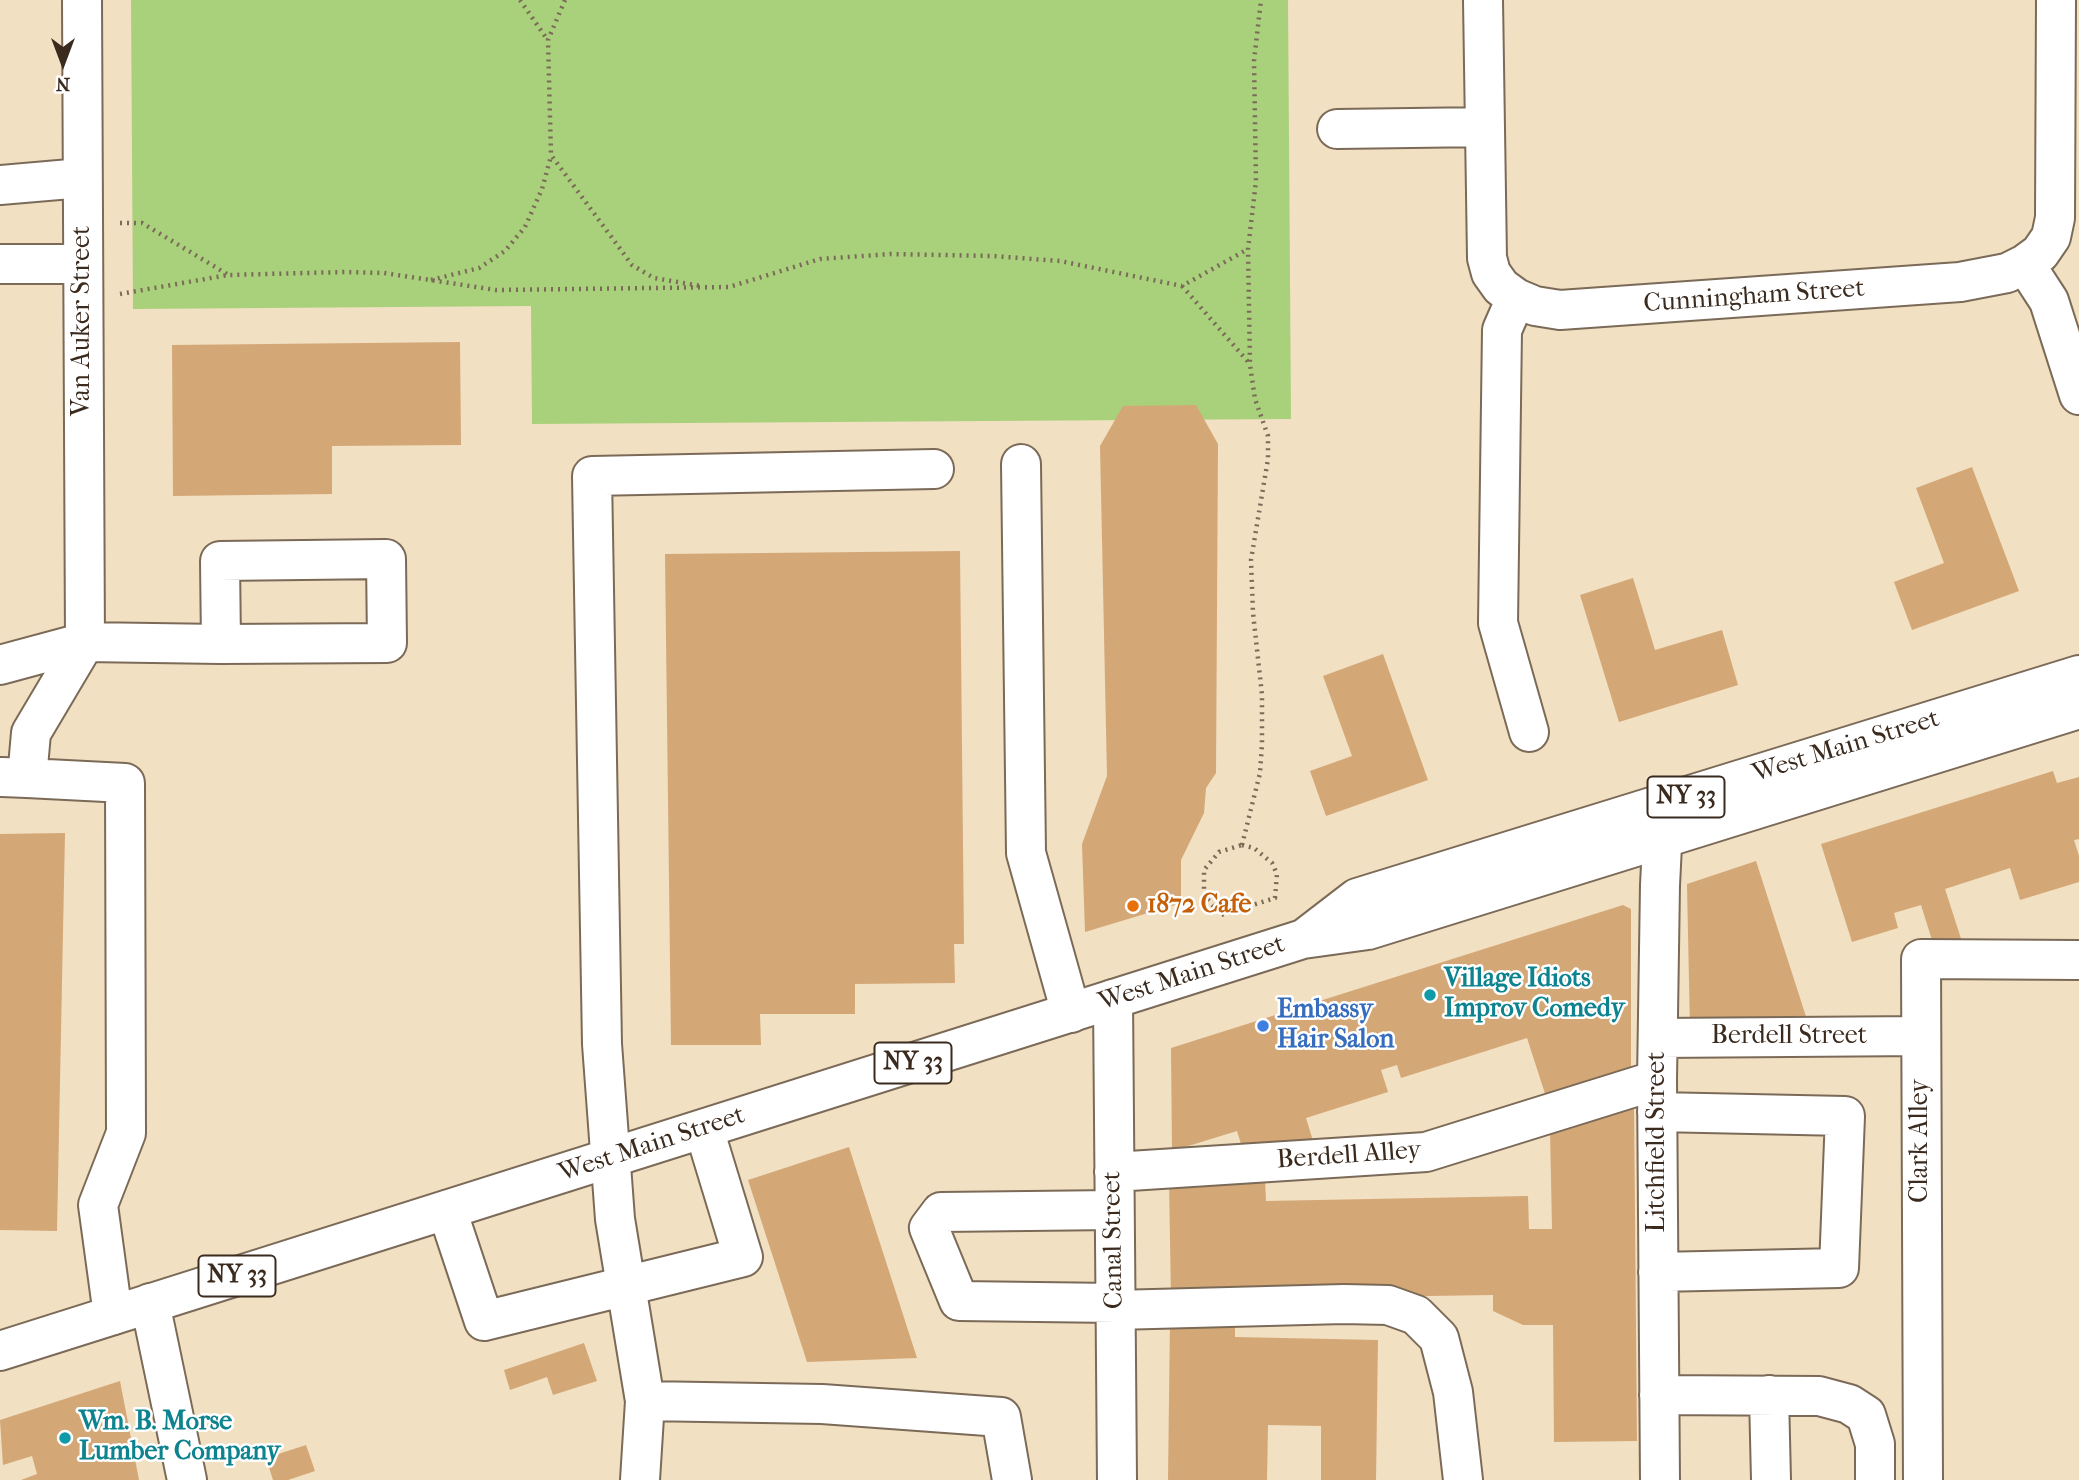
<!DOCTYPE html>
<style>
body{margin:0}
#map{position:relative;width:2079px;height:1480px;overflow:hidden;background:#f1e0c2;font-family:"IM FELL French Canon",serif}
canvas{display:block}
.north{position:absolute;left:28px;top:28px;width:70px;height:70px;-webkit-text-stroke:5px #fff;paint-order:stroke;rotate:180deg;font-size:19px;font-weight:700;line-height:28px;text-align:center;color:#3b2a1e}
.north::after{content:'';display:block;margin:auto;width:24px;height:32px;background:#3b2a1e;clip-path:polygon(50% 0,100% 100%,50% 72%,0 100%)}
</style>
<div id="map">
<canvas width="2079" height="1480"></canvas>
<div class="north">N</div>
</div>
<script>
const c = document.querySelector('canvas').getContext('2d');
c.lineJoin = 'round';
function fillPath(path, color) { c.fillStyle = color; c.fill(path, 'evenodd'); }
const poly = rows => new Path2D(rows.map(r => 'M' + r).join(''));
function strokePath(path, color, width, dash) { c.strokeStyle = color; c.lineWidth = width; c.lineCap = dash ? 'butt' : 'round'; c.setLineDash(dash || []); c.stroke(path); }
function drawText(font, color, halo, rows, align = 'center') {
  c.font = font + ' "IM FELL French Canon",serif'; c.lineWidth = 5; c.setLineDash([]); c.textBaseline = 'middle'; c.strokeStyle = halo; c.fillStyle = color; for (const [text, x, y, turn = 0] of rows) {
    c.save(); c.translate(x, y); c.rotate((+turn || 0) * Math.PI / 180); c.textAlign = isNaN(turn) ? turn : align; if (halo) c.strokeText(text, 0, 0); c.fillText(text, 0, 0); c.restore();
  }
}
fillPath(poly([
 [131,0,1288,0,1291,419,532,424,531,306,133,309]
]), '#a9d17c');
fillPath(poly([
 [460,342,461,445,332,446,332,494,173,496,172,345],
 [1196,405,1218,444,1216,773,1206,788,1204,813,1181,860,1181,903,1085,932,1082,844,1107,776,1100,446,1123,406],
 [1972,467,2019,591,1912,630,1894,582,1944,563,1916,488],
 [960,551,964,944,954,944,955,983,855,984,855,1014,760,1014,761,1045,671,1045,665,554],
 [1633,578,1655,650,1722,630,1738,685,1619,722,1580,595],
 [1383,654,1428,780,1326,816,1310,771,1352,756,1323,676],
 [2053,771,2057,783,2079,777,2079,839,2074,840,2079,856,2079,882,2020,900,2010,868,1945,889,1966,954,1936,953,1921,905,1894,913,1898,928,1852,942,1821,844],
 [65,833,57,1231,0,1230,0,834],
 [1756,861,1810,1029,1690,1030,1687,884],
 [1623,905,1631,909,1631,1080,1549,1106,1527,1038,1401,1078,1397,1065,1381,1070,1388,1092,1306,1118,1318,1157,1246,1160,1237,1131,1172,1151,1171,1048],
 [1634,1102,1637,1441,1554,1442,1553,1325,1523,1325,1493,1311,1493,1295,1171,1300,1169,1180,1265,1179,1266,1201,1528,1196,1529,1229,1552,1229,1550,1129],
 [849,1147,917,1358,807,1362,748,1180],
 [1170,1320,1235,1321,1235,1337,1378,1340,1376,1480,1321,1480,1321,1426,1268,1425,1267,1480,1168,1480],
 [584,1343,597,1381,553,1395,547,1377,510,1390,504,1370],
 [120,1381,139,1480,21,1480,37,1474,32,1456,3,1465,0,1420],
 [306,1445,315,1471,288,1480,273,1480,266,1458]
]), '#d4a777');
const minor = poly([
 [82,0,85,642],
 [1483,0,1487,258,1491,273,1501,287,1516,298,1535,306,1560,310,1960,282,2007,273,2025,264,2040,253,2051,237,2055,218,2056,0],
 [1337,129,1485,127],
 [0,185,82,178],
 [0,264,83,264],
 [2025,264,2049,301,2079,395],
 [1516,298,1502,330,1498,623,1529,732],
 [1021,464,1026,853,1071,1013],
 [0,665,85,642,221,644,387,643,386,559,220,561,221,644],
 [2,777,27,778,31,733,85,642],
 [27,778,125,783,126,1133,98,1205,113,1315],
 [1113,999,1117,1480],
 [1658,1038,1921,1036],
 [1657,1112,1845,1116,1839,1268,1658,1272],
 [1114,1172,1426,1152,1657,1080],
 [447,1210,484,1321,743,1257,704,1129],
 [1114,1210,941,1212,929,1228,959,1301,1115,1303],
 [150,1303,187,1480],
 [1115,1310,1344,1304,1388,1305,1416,1315,1439,1338,1453,1392,1463,1480],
 [1659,1395,1819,1396,1849,1404,1866,1415,1875,1444,1875,1480],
 [1769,1395,1771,1480],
 [645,1401,615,1219,602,1044,592,476,934,469],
 [640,1480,645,1401,822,1404,1001,1417,1012,1480],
 [1660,1480,1657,1080,1660,885,1664,805],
 [1923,1480,1921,959,2079,960]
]);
const major = poly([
 [1305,938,1357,898,2079,675],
 [0,1351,1303,939,1368,930,2079,709]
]);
strokePath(minor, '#7b6a57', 42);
strokePath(major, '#7b6a57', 42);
strokePath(poly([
 [520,0,547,39],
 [565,0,548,40,551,155,632,265,654,278,701,286],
 [120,223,142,223,227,274],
 [431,280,479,268,505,251,525,227,542,189,551,156],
 [1182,286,1250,364],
 [120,294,228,275,345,272,384,273,496,290,729,287,820,259,890,254,993,256,1060,261,1182,286,1248,249],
 [1242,845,1260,773,1262,744,1262,695,1253,613,1251,560,1268,459,1268,436,1255,399,1250,365,1248,249,1256,181,1254,61,1261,0],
 [1242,845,1254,848,1272,863,1277,874,1275,898,1221,915,1204,895,1204,870,1219,852,1242,845]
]), '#7b6a57', 4.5, [2, 5]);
strokePath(minor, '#fff', 38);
strokePath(major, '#fff', 38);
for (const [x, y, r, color] of [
 [1133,906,7,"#e8710a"],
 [1430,995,7,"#0f9aa8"],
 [1263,1026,7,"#3f7fe0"],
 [65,1438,7,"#0f9aa8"]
]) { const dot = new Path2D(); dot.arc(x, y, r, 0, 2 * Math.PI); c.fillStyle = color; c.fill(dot); strokePath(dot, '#fff', 2.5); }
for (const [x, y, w] of [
 [1686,797,77],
 [913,1063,77],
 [237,1276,77]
]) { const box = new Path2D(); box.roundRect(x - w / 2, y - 20.5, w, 41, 5); c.fillStyle = '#fff'; c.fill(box); strokePath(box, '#3b2a1e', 2); }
drawText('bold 24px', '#3b2a1e', null, [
 ["NY 33",1686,797],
 ["NY 33",913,1063],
 ["NY 33",237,1276]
]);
drawText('26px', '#3b2a1e', '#fff', [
 ["Cunningham Street",1754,297,-4],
 ["Van Auker Street",83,321,-90],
 ["West Main Street",1846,747,-17],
 ["West Main Street",1192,974,-18],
 ["Berdell Street",1789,1037],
 ["Clark Alley",1921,1141,-90],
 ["Litchfield Street",1658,1142,-90],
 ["West Main Street",652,1145,-18],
 ["Berdell Alley",1349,1156,-4],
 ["Canal Street",1114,1240,-91]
]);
drawText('bold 26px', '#c56008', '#fff', [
 ["1872 Cafe",1147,906]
], 'left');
drawText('bold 26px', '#0d838f', '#fff', [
 ["Village Idiots",1444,980],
 ["Improv Comedy",1444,1010],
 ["Wm. B. Morse",79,1423],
 ["Lumber Company",79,1453]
], 'left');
drawText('bold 26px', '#366cbe', '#fff', [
 ["Embassy",1277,1011],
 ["Hair Salon",1277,1041]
], 'left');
</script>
